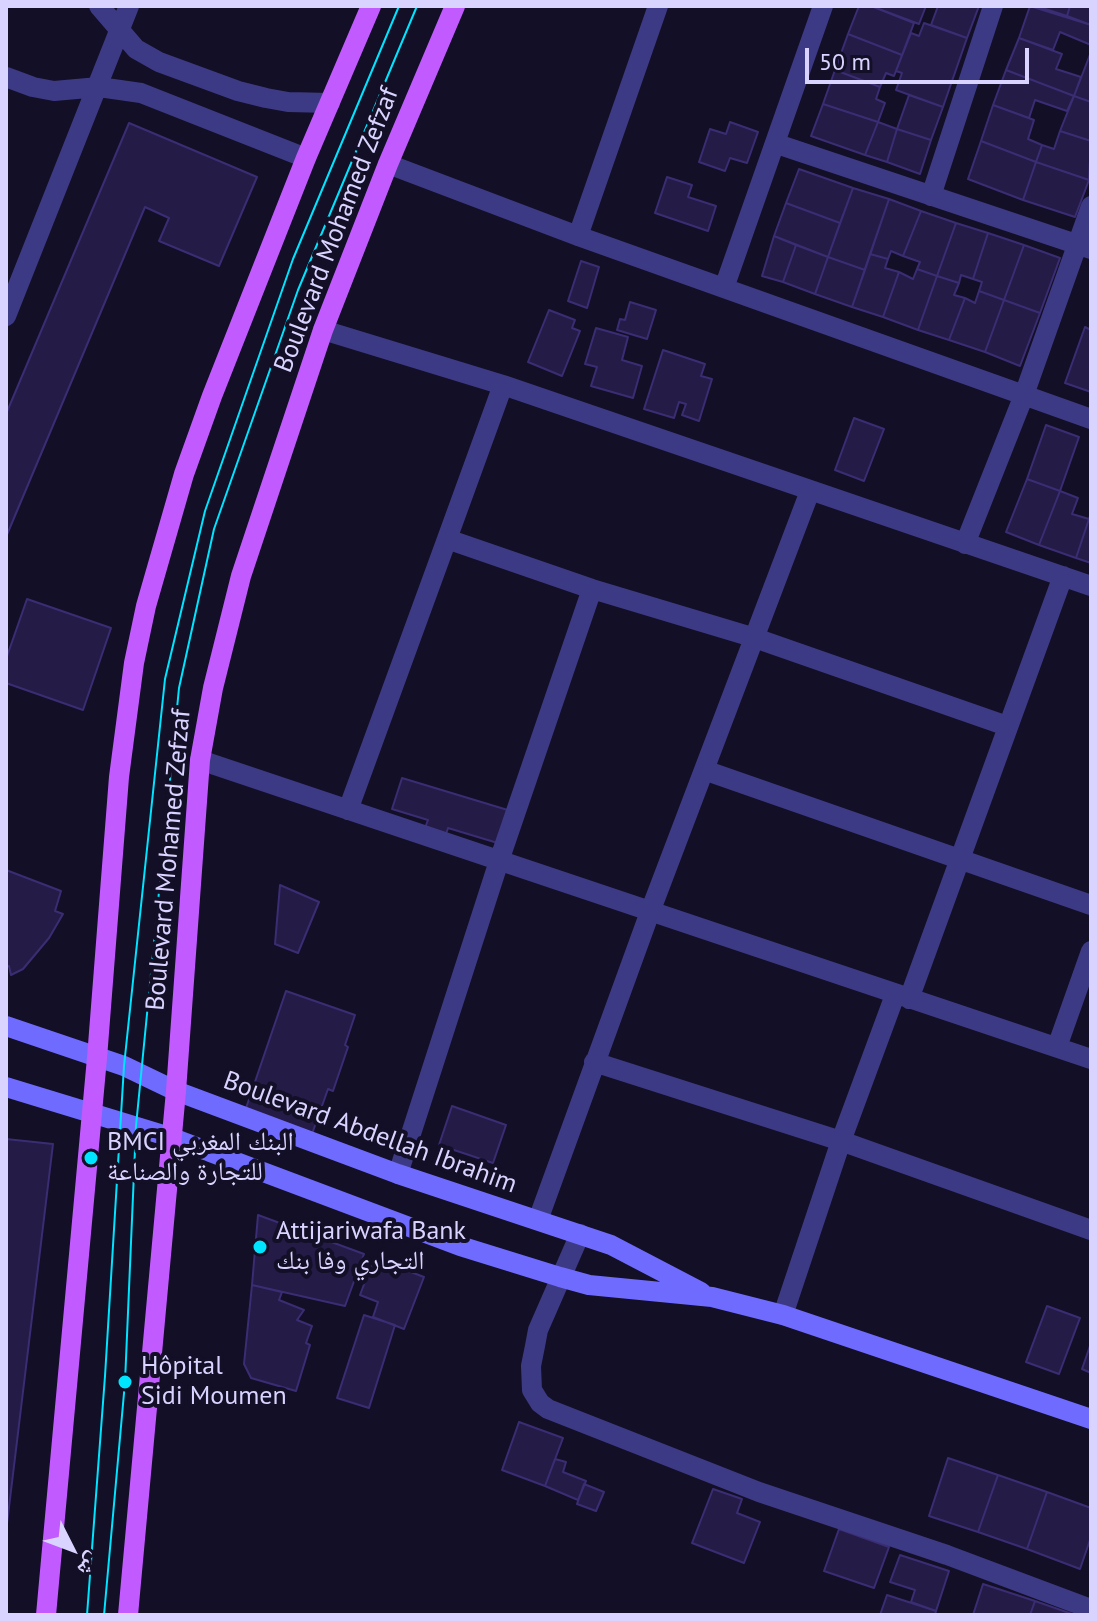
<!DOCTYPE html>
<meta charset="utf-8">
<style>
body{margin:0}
#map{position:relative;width:1097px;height:1621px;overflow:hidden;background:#130f26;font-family:"PT Sans","Noto Naskh Arabic",sans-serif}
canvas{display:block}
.frame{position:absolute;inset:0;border:8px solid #d9d4ff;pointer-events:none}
.north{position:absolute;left:32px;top:1509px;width:80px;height:80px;-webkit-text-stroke:6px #130f26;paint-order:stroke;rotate:132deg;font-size:22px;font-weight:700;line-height:32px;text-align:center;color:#d9d4ff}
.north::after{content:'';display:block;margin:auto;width:28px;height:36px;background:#d9d4ff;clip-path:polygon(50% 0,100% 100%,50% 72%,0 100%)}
.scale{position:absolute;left:805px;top:48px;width:224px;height:36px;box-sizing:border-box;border:4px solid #d9d4ff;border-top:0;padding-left:10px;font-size:24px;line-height:28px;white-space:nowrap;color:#d9d4ff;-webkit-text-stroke:6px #130f26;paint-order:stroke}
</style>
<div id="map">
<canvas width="1097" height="1621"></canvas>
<div class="frame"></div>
<div class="north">ش</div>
<div class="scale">50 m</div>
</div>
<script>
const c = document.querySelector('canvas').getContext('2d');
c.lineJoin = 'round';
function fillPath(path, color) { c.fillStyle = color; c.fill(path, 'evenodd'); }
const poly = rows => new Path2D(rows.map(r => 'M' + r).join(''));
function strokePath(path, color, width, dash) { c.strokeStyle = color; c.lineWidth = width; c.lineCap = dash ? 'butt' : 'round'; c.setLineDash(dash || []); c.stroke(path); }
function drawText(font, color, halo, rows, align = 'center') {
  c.font = font + ' "PT Sans","Noto Naskh Arabic",sans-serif'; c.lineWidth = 8; c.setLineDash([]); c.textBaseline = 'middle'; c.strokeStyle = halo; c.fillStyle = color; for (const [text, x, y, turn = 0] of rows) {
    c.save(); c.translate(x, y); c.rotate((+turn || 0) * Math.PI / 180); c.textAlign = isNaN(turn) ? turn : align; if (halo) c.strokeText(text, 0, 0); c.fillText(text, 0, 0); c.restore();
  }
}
const building = poly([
 [859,6,871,6,914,23,902,55,848,34,859,6],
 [871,6,926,6,919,24,871,6],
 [938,6,979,6,967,38,931,25,938,6],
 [1030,6,1091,25,1091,45,1060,32,1053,50,1019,38,1030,6],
 [1036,6,1070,6,1067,16,1036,6],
 [1070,6,1091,6,1091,25,1067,16,1070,6],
 [924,23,967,38,943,107,896,90,902,73,896,71,911,33,919,36,924,23],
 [848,34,902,55,894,76,886,73,880,87,835,70,848,34],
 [1019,38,1062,54,1056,69,1081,77,1074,96,1006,70,1019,38],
 [1091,52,1091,102,1074,96,1091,52],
 [835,70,880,87,876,99,885,103,878,122,823,104,835,70],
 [1006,70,1074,96,1067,111,1035,100,1029,118,993,105,1006,70],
 [909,95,943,107,931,140,897,129,909,95],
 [1074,96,1091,102,1091,141,1060,131,1074,96],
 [823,104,878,122,865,155,811,136,823,104],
 [993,105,1034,120,1028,139,1042,145,1036,162,981,141,993,105],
 [730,122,758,132,747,163,730,158,725,171,699,162,710,129,726,134,730,122],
 [878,122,897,129,887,162,865,155,878,122],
 [129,123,257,177,219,266,159,241,169,218,145,207,6,537,6,414,129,123],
 [897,129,931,140,920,174,887,162,897,129],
 [1060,131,1091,141,1089,180,1036,162,1042,145,1054,149,1060,131],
 [981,141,1036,162,1023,200,968,179,981,141],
 [1036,162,1089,180,1075,217,1023,200,1036,162],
 [799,169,853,188,840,223,786,203,799,169],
 [667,177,692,185,688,197,716,206,708,231,655,213,667,177],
 [853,188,889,199,865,270,828,257,853,188],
 [889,199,921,211,903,256,891,251,888,259,870,254,889,199],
 [786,203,840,223,828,257,774,236,786,203],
 [921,211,956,223,937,276,917,269,920,262,903,256,921,211],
 [956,223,988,233,973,279,961,275,959,283,937,276,956,223],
 [988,233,1024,245,1004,300,979,291,982,282,973,279,988,233],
 [774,236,796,245,783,282,762,276,774,236],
 [796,245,828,257,815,294,783,282,796,245],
 [1024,245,1060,258,1040,313,1004,300,1024,245],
 [870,254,888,259,885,268,899,272,883,317,852,307,870,254],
 [828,257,865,270,852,307,815,294,828,257],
 [581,261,599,267,587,308,568,301,581,261],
 [917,269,937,276,918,330,883,317,899,272,913,279,917,269],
 [937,276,959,283,954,295,965,298,949,340,918,330,937,276],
 [979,291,1004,300,985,352,949,340,965,298,975,303,979,291],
 [1004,300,1040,313,1020,366,985,352,1004,300],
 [630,302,656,310,647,339,617,330,620,319,625,320,630,302],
 [549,310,575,320,572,328,580,331,562,376,528,362,549,310],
 [1085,327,1091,330,1091,392,1065,383,1085,327],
 [596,328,628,337,622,360,642,366,633,398,591,386,597,367,585,364,596,328],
 [663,350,705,364,701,376,712,379,699,421,682,415,686,404,679,402,674,418,644,409,663,350],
 [854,418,884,429,864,481,835,470,854,418],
 [1046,425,1079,437,1060,491,1027,479,1046,425],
 [1027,479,1060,491,1039,545,1006,532,1027,479],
 [1060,491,1078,498,1072,514,1089,519,1076,558,1039,545,1060,491],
 [1090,516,1091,516,1091,563,1076,558,1090,516],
 [27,599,111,628,83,710,6,683,6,659,27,599],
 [402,778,511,811,501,844,448,828,446,834,425,828,428,820,392,809,402,778],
 [6,870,61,891,55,911,63,914,49,938,23,969,11,975,9,966,6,967,6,870],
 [280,885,319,902,298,953,275,944,280,885],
 [286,991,355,1015,345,1045,348,1047,333,1091,328,1089,312,1134,245,1111,286,991],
 [452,1106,506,1125,493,1163,439,1145,452,1106],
 [6,1139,53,1144,6,1532,6,1139],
 [258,1215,364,1254,345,1306,252,1285,258,1215],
 [374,1258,424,1277,404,1329,373,1317,378,1302,360,1295,374,1258],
 [252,1285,282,1292,279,1300,304,1310,297,1320,312,1326,306,1343,310,1345,296,1391,251,1378,244,1364,252,1285],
 [1047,1306,1080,1318,1059,1374,1026,1362,1047,1306],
 [364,1315,395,1325,369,1408,337,1398,364,1315],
 [1091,1343,1091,1373,1082,1369,1091,1343],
 [519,1422,563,1438,545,1486,502,1470,519,1422],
 [948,1458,998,1475,978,1532,929,1516,948,1458],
 [555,1459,566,1462,563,1472,586,1481,578,1500,545,1486,555,1459],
 [998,1475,1047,1492,1027,1549,978,1532,998,1475],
 [584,1484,604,1492,596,1511,577,1504,584,1484],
 [713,1489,742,1499,737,1513,760,1522,744,1563,692,1543,713,1489],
 [1047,1492,1091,1508,1091,1537,1080,1569,1027,1549,1047,1492],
 [839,1529,889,1547,874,1588,824,1571,839,1529],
 [900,1555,949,1571,936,1611,911,1602,915,1590,890,1582,900,1555],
 [983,1584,1035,1601,1030,1615,973,1615,983,1584],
 [887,1595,936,1611,935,1615,880,1615,887,1595],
 [1035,1601,1075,1615,1030,1615,1035,1601]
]);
fillPath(building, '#241b47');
strokePath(building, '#3b2d73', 2);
strokePath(poly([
 [99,6,136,49,159,62,238,91,266,98,288,102,330,103],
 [6,77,33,87,54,91,99,87,141,93,306,158],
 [777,144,1091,249],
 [388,164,578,236,1091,419],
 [931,196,993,6],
 [578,236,658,6],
 [724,288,823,6],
 [6,316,129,6],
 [323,330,503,385,1091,586],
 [503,385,447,539,592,589,752,637,1007,726],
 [965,544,1024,395,1091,206],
 [200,760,1091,1059],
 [704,770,1091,905],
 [348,810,447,539],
 [909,999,1063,576],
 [1057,1047,1091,951],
 [594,1062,841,1141,1091,1230],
 [398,1174,499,861,592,589],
 [538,1220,650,912,810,491],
 [580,1234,538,1330,535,1346,531,1366,532,1390,540,1403,548,1409,759,1492,947,1555,1091,1609],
 [783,1315,841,1141,895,995]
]), '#3d3a85', 20);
strokePath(poly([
 [6,1026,124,1066,176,1091,398,1174,611,1245,701,1292],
 [6,1087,170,1137,460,1246,560,1277,589,1285,712,1297,783,1315,1091,1419]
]), '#6f6bff', 20);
strokePath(poly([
 [46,1615,97,1058,119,777,134,663,146,606,184,474,212,396,306,158,371,6],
 [128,1615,176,1091,200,760,213,688,241,576,323,330,388,164,455,6]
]), '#c25bff', 20);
strokePath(poly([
 [87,1615,105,1376,124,1066,165,679,205,511,293,259,399,6],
 [104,1615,125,1382,136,1126,179,688,214,529,298,290,417,6]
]), '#00e5ff', 2);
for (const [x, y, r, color] of [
 [91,1158,8,"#00e5ff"],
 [260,1247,8,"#00e5ff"],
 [125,1382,8,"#00e5ff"]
]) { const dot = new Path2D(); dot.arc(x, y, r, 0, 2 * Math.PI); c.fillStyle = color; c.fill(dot); strokePath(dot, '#130f26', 3); }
drawText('26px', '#d9d4ff', '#130f26', [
 ["Boulevard Mohamed Zefzaf",337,230,-69],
 ["Boulevard Mohamed Zefzaf",169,860,-85],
 ["Boulevard Abdellah Ibrahim",370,1133,20]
]);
drawText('26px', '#d9d4ff', '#130f26', [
 ["BMCI البنك المغربي",107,1143],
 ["للتجارة والصناعة",107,1173],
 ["Attijariwafa Bank",276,1232],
 ["التجاري وفا بنك",276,1262],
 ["Hôpital",141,1367],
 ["Sidi Moumen",141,1397]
], 'left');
</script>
